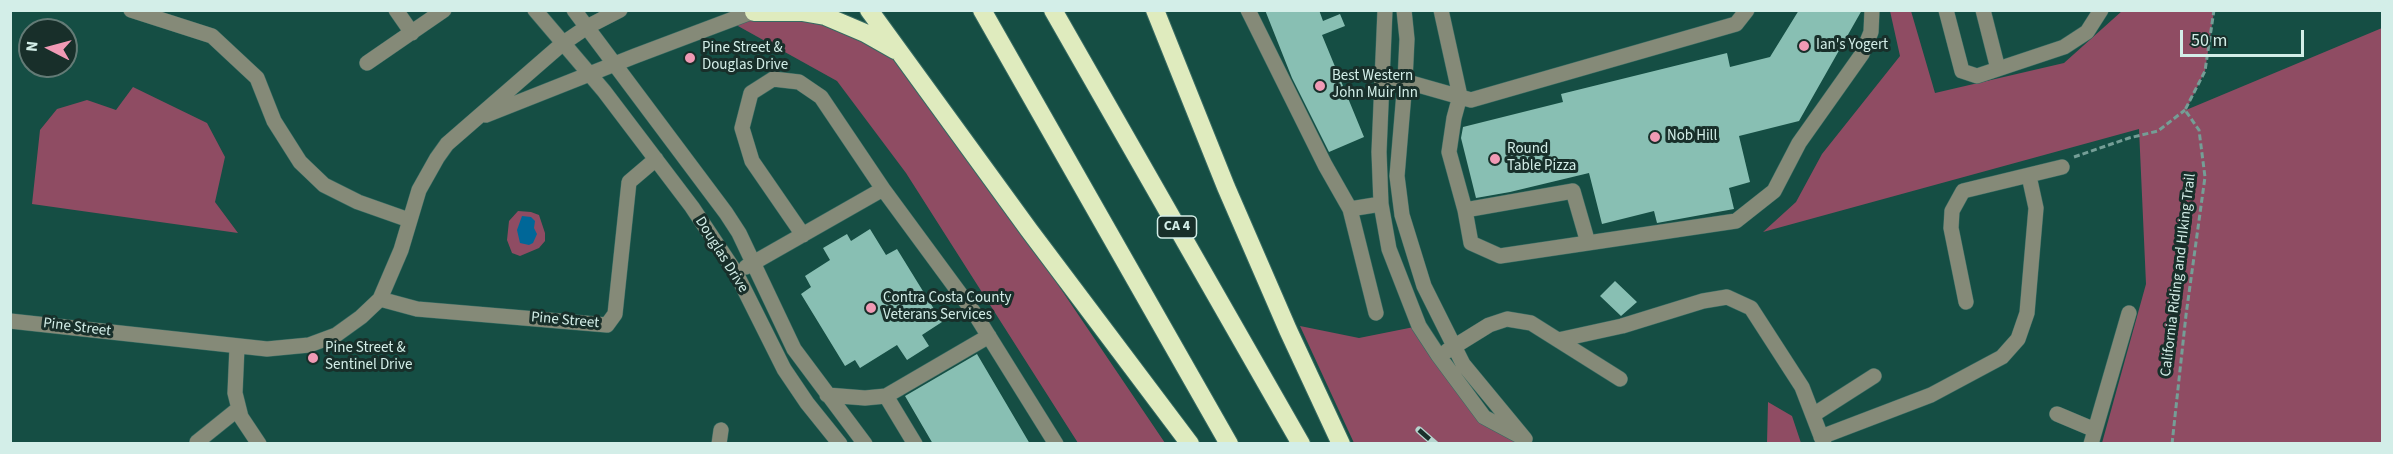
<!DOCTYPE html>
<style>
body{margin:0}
#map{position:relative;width:2393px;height:454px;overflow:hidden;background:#154e44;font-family:"Source Sans 3",sans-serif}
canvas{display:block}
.frame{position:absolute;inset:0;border:12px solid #d3eee8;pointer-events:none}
.north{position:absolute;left:18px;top:18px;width:60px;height:60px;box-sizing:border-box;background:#182f2a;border:2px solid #637b76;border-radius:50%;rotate:276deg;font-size:16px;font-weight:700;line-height:24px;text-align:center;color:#d3eee8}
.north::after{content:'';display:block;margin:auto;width:21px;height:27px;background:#f09ab5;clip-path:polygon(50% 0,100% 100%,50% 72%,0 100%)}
.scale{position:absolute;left:2180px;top:30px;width:124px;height:27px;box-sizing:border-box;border:3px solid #d3eee8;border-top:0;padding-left:8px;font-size:18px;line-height:21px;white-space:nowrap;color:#d3eee8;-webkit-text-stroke:4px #182f2a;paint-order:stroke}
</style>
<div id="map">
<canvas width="2393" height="454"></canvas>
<div class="frame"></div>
<div class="north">N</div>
<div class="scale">50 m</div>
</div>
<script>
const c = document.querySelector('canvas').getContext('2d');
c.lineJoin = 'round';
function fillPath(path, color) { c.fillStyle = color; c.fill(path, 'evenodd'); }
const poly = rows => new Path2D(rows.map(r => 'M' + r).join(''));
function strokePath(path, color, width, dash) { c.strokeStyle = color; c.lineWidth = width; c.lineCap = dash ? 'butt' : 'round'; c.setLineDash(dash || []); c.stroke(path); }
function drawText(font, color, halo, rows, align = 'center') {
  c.font = font + ' "Source Sans 3",sans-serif'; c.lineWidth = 6; c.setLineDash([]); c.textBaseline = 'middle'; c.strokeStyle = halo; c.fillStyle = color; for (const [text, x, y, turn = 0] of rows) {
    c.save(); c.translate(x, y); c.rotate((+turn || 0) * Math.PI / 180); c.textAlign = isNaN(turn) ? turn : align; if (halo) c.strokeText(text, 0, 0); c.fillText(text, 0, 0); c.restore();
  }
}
fillPath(poly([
 [1890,11,1911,11,1935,93,2064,63,2122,11,2214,11,2205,71,2186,110,2382,28,2382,443,2102,443,2146,284,2139,129,1763,232,1796,202,1822,154,1900,56],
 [802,12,902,54,1165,443,1078,443,906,173,837,81,729,21],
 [133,87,207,123,225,157,215,202,238,233,32,204,40,130,57,109,87,100,116,110],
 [518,211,531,212,539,215,545,233,545,241,539,248,520,256,512,253,507,240,509,221],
 [1300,326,1359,338,1419,326,1484,417,1529,443,1354,443],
 [1768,402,1792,416,1801,443,1767,443]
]), '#8f4c63');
fillPath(poly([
 [522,216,531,217,535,221,534,228,537,234,533,243,529,245,520,243,517,230]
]), '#006798');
fillPath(poly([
 [1265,10,1319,10,1323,21,1340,14,1345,26,1322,35,1364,137,1329,152,1292,78],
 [1799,10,1862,10,1799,121,1739,136,1750,182,1729,188,1734,209,1657,223,1654,211,1602,224,1589,173,1510,192,1476,198,1461,138,1463,127,1563,102,1561,94,1727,53,1730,67,1770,57],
 [870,229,886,255,897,249,942,322,922,335,929,346,907,360,897,345,860,368,855,360,845,366,801,294,811,287,805,276,830,260,823,248,847,234,851,241],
 [1615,281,1637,302,1621,316,1600,296],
 [977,354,1030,444,933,444,905,396]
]), '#88bfb3');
const minor = poly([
 [131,10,212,36,257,78,274,121,300,162,324,185,358,202,409,220],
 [396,10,412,33],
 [535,10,604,91,692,207,736,273,784,369,807,403,840,444],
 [574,10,726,213,739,233,794,349,865,444],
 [1248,10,1325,165,1350,209,1381,204],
 [1385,10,1379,152,1381,204,1389,249,1419,326,1438,355,1484,417,1525,439,1463,364,1424,286,1402,215,1397,176,1405,81,1407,39,1404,10],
 [1441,10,1460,96,1454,118,1449,152,1465,210,1471,243,1500,256,1736,221,1774,191,1799,143,1862,54,1871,32,1872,10],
 [1946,10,1962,71,1977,76,2064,47,2087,32,2101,10],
 [1983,10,1998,69],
 [367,63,444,10],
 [1383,75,1471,100,1736,24,1747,10],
 [486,115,635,56,757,10],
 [1350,209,1376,313],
 [1465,210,1573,191,1588,243],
 [803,235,752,161,742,128,751,93,773,79,799,82,821,97,883,189,975,314,1056,444],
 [746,267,883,189],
 [380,299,417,309,607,325,615,314,629,182,656,159],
 [1966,302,1951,228,1952,211,1963,191,2062,167],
 [10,321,267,349,309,345,336,335,361,317,380,299,401,250,419,190,437,158,447,144,562,44,587,27,620,10],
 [1558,340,1620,379],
 [237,347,235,393,241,417,259,444],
 [1447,351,1489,325,1507,319,1531,323,1558,340,1622,326,1703,301,1727,297,1751,308,1802,387,1824,444],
 [827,395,865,398,886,396,989,336],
 [886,396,915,444],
 [2057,414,2095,430],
 [1813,415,1874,376],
 [1821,437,1931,395,2002,357,2018,339,2027,313,2036,208,2029,176],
 [199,444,197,442,238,409],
 [719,444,721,430],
 [2091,444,2129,313]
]);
const highway = poly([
 [869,10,1029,230,1190,444],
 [982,10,1229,444],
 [1053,10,1301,444],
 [1155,10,1226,187,1288,330,1341,444],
 [754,12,802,12,825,16,865,33,895,50]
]);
strokePath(minor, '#376b62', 16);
strokePath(highway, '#376b62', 20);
strokePath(poly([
 [2074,157,2129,138,2158,131,2185,110],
 [2172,444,2186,315,2205,177,2199,130,2185,110,2205,71,2214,10]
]), '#749e96', 3, [6, 3]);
strokePath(minor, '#858a78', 15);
strokePath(highway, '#dfebbe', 18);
const rail = poly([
 [1419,430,1435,444]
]);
strokePath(rail, '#b5d5ce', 7);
strokePath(rail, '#182f2a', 4.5, [14]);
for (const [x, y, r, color] of [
 [1804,46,6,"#f09ab5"],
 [690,58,6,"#f09ab5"],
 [1320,86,6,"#f09ab5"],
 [1655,137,6,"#f09ab5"],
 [1495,159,6,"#f09ab5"],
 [871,308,6,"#f09ab5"],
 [313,358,6,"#f09ab5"]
]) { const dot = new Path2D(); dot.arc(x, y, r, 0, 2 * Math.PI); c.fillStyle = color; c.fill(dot); strokePath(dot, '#182f2a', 2); }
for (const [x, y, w] of [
 [1177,227,39]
]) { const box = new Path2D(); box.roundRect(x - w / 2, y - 11, w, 22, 4.5); c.fillStyle = '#182f2a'; c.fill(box); strokePath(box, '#d3eee8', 1.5); }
drawText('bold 14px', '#d3eee8', null, [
 ["CA 4",1177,227]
]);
drawText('15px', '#d3eee8', '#182f2a', [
 ["Ian's Yogert",1816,46],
 ["Pine Street &",702,49],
 ["Douglas Drive",702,66],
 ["Best Western",1332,77],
 ["John Muir Inn",1332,94],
 ["Nob Hill",1667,137],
 ["Round",1507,150],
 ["Table Pizza",1507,167],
 ["Contra Costa County",883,299],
 ["Veterans Services",883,316],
 ["Pine Street &",325,349],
 ["Sentinel Drive",325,366]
], 'left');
drawText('15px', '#d3eee8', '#182f2a', [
 ["Douglas Drive",721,255,58],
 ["California Riding and HIking Trail",2179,275,-83],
 ["Pine Street",565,321,5],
 ["Pine Street",77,328,7]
]);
</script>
